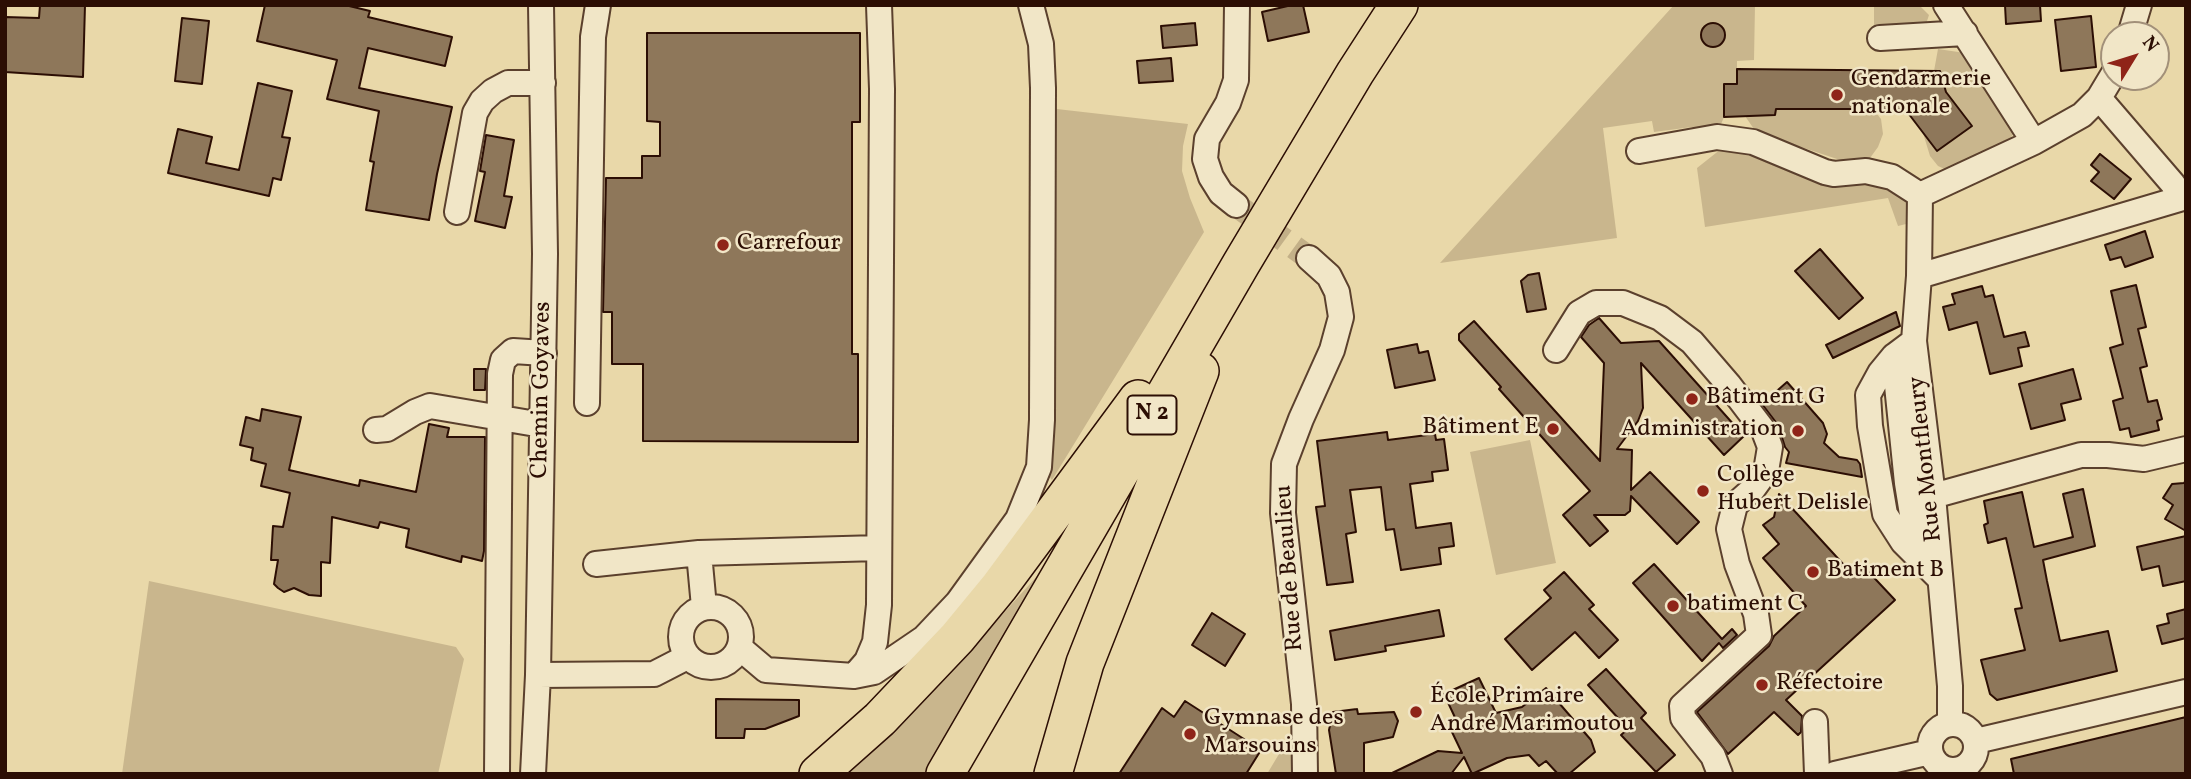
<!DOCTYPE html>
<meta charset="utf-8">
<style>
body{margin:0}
#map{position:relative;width:2191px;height:779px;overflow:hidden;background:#e9d8a9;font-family:Vollkorn,serif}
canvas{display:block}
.frame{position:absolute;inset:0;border:7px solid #2c0e04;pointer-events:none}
.north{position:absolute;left:2100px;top:21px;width:70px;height:70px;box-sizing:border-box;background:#f1e6c7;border:2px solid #a29079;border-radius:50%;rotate:52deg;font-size:19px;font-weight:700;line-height:28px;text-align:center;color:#2c0e04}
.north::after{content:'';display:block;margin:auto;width:24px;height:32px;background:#8f2418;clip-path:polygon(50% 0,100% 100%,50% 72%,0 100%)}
</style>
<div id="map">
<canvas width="2191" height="779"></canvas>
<div class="frame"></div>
<div class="north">N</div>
</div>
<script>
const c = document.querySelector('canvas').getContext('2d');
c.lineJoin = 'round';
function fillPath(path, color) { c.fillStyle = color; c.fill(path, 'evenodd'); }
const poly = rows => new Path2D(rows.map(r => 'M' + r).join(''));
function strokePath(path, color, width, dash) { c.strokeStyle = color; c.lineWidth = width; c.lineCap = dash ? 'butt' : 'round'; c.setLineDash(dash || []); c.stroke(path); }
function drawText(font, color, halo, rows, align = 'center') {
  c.font = font + ' Vollkorn,serif'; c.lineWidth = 5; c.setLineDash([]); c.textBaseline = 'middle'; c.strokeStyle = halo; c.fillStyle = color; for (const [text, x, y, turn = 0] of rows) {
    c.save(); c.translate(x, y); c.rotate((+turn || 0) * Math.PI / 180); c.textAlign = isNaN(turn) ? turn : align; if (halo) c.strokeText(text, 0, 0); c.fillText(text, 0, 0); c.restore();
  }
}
fillPath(poly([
 [1674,5,1755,5,1754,60,1737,61,1737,84,1724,84,1724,117,1719,129,1693,133,1692,127,1654,132,1652,121,1603,128,1617,238,1440,263],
 [1874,5,1919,5,1929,15,1926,24,1874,25],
 [1938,49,1965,53,2014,133,2007,143,1949,171,1938,166,1930,156,1923,133,1937,151,1972,126,1946,92,1940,71,1934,71],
 [1048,108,1188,124,1183,146,1182,171,1190,198,1204,232,1052,480,1043,469],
 [1776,109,1873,109,1881,119,1883,134,1878,147,1870,158,1852,164,1756,132,1745,116,1775,115],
 [1726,145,1872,180,1880,188,1894,187,1914,208,1914,222,1898,226,1888,198,1705,227,1697,168],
 [1530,440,1556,563,1496,575,1470,452],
 [1038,575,924,774,830,774,954,668],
 [149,581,456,647,464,659,438,774,122,774],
 [1282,749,1295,758,1293,774,1267,774]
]), '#c9b68d');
const building = poly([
 [40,5,85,5,83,77,5,72,5,17,39,18,40,5],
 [265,5,345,5,370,11,368,17,452,37,445,66,368,48,359,88,452,107,437,174,429,220,366,210,374,162,370,161,379,111,327,99,337,60,257,41,265,5],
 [1292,5,1303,5,1309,32,1268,41,1262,12,1292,5],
 [2005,5,2040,5,2041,21,2006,24,2005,5],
 [2091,16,2096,67,2061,71,2055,20,2091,16],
 [182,18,209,21,202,84,175,81,182,18],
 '1701 35a12 12 0 1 1 24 0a12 12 0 1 1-24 0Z',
 [1195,23,1197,45,1163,48,1161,26,1195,23],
 [647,33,860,33,860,122,852,122,852,354,858,354,858,442,643,441,643,364,612,364,612,312,603,312,606,178,642,178,642,156,660,156,660,122,647,121,647,33],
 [1171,58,1173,81,1139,83,1137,61,1171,58],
 [1737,69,1940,71,1946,92,1972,126,1937,151,1905,109,1776,109,1775,115,1724,117,1724,84,1737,84,1737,69],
 [258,83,292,91,282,137,290,138,281,180,273,178,269,196,168,173,178,129,212,137,206,163,239,170,258,83],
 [486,135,514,140,504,196,512,197,505,228,475,221,485,172,480,171,486,135],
 [2100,154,2131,179,2114,199,2091,181,2099,172,2091,165,2100,154],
 [2145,231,2153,257,2125,267,2121,257,2110,260,2105,245,2145,231],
 [1820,249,1863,298,1839,319,1795,271,1820,249],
 [1539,273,1546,309,1527,312,1521,281,1528,275,1539,273],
 [2136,285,2146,327,2138,329,2147,366,2140,368,2148,402,2157,400,2162,419,2157,421,2159,430,2131,437,2129,428,2120,430,2113,401,2123,398,2110,348,2123,344,2111,291,2136,285],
 [1982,286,1985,297,1993,295,2004,337,2025,332,2029,346,2018,348,2022,366,1990,374,1977,322,1949,330,1943,307,1955,304,1952,294,1982,286],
 [1896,312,1900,326,1833,358,1826,345,1896,312],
 [1599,318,1621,343,1659,341,1744,436,1724,455,1641,363,1643,408,1638,421,1617,449,1632,450,1631,490,1650,472,1699,522,1677,544,1631,496,1630,511,1625,515,1594,515,1608,531,1590,546,1563,515,1590,491,1499,389,1501,387,1459,340,1459,334,1474,321,1600,461,1604,363,1581,337,1589,325,1599,318],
 [1417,344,1419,353,1428,351,1435,380,1395,388,1387,350,1417,344],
 [474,369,486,369,485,390,474,390,474,369],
 [2073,369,2081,399,2061,404,2065,420,2031,429,2019,384,2073,369],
 [1787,382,1823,423,1827,434,1824,443,1839,457,1857,460,1860,464,1862,477,1786,463,1789,452,1785,447,1778,425,1762,404,1787,382],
 [262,409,301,417,289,470,359,486,360,480,416,492,429,424,449,428,447,437,485,437,484,551,482,561,462,556,461,562,406,547,409,529,380,522,378,528,332,517,330,563,321,562,321,596,309,595,294,588,284,592,278,588,274,584,278,560,271,560,273,526,283,527,290,493,261,486,266,464,251,460,253,448,240,445,246,417,260,421,262,409],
 [1387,432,1388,440,1435,434,1436,440,1444,439,1448,470,1432,472,1433,481,1410,484,1416,528,1451,523,1454,546,1439,548,1441,564,1401,570,1394,529,1386,530,1381,487,1350,490,1356,532,1346,534,1353,582,1327,585,1316,507,1325,506,1317,441,1387,432],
 [2186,480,2186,531,2165,519,2173,505,2163,498,2172,484,2184,483,2186,480],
 [2083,489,2095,546,2043,560,2047,581,2060,641,2108,631,2117,671,1997,700,1990,694,1981,660,2025,650,2015,609,2022,608,2006,538,1988,543,1984,525,1988,523,1984,501,2022,492,2034,547,2073,537,2063,494,2083,489],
 [1779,494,1854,576,1864,567,1895,600,1786,700,1802,716,1801,732,1798,735,1774,712,1728,754,1697,712,1769,646,1774,636,1806,606,1763,558,1779,544,1763,525,1774,517,1779,494],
 [2186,536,2186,581,2163,586,2159,566,2142,570,2137,547,2186,536],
 [1654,564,1722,639,1732,629,1737,635,1723,648,1719,643,1702,661,1633,583,1654,564],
 [1564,572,1594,605,1589,609,1618,640,1599,658,1575,632,1532,670,1505,639,1551,598,1544,590,1564,572],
 [2186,609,2186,638,2162,644,2157,626,2169,623,2167,614,2186,609],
 [1439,610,1444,636,1385,646,1386,651,1335,660,1330,631,1439,610],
 [1212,613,1245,634,1225,666,1192,645,1212,613],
 [1606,669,1646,713,1641,718,1675,755,1656,772,1621,735,1628,729,1588,685,1606,669],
 [1479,678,1496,713,1522,707,1546,688,1591,740,1595,752,1569,774,1558,774,1546,761,1539,766,1529,755,1507,758,1472,774,1464,757,1451,774,1390,774,1438,751,1462,753,1451,730,1459,726,1444,694,1479,678],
 [716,699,799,700,799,716,765,729,745,729,744,738,716,738,716,699],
 [1185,701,1261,750,1246,774,1119,774,1162,708,1174,717,1185,701],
 [1357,709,1358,714,1394,712,1398,721,1393,737,1364,743,1364,774,1336,774,1329,730,1333,712,1357,709],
 [2186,717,2186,774,2014,774,2011,759,2186,717]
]);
fillPath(building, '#8e775a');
strokePath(building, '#2c0e04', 2);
strokePath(poly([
 [1236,205,1309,258]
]), '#c3b088', 24, [24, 12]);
const minor = poly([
 [1946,5,2034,142],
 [2130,35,2139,5],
 [1880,38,1965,33],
 [2099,98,2173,184,2181,198],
 [1639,151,1717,137,1753,142,1825,172,1834,174,1866,171,1892,177,1920,195],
 [1920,195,1919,276,1914,341,1933,496,1950,686,1950,723],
 [1920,195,2034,142,2082,115,2099,98,2114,73],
 [1236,205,1221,193,1211,177,1205,159,1207,139,1228,103,1236,80,1237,5],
 [457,212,475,113,482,101,493,91,508,83,543,83],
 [1919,276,2186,197],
 [1914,341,1894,356,1880,373,1868,395,1870,426,1885,514,1903,542,1939,578],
 [1556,350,1579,313,1596,303,1623,303,1660,318,1692,342,1729,385,1764,431,1770,447,1766,471,1753,489,1735,505,1729,529,1737,564,1756,614,1759,635,1682,706,1683,718,1713,756,1720,774],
 [1894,356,1907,483,1919,558],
 [587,403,593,37,598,5],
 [376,430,387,429,415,412,430,406,542,425],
 [1933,496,2081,455,2108,455,2144,459,2186,449],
 [699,553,704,607],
 [596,564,699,553,879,548],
 '681 637a30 30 0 1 1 60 0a30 30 0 1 1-60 0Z',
 [740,648,766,670,854,676,874,672,924,638,958,602,1018,519,1039,467,1042,420,1043,88,1041,44,1031,5],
 [538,675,654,674,687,657],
 [854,676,867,661,875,642,879,605,882,89,879,5],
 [1815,722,1817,774],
 '1930 747a23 23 0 1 1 46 0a23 23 0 1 1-46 0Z',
 [1976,741,2186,692],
 [497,774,500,374,503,360,513,351,544,353],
 [533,774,538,675,545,254,541,5],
 [1305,774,1304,704,1283,513,1284,464,1301,419,1332,350,1341,317,1337,292,1329,276,1309,258],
 [1835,774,1930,752]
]);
const highway = poly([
 [818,774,880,719,957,638,999,587,1138,399],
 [945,774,1241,264,1355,73,1399,5],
 [1053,774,1085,663,1200,371]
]);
strokePath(minor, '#5b402d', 28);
strokePath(highway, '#2c0e04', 40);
strokePath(minor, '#f1e6c7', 24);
strokePath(highway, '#e9d8a9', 37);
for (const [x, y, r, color] of [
 [1837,95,7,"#8f2418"],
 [723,245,7,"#8f2418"],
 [1692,399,7,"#8f2418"],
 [1553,429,7,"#8f2418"],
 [1798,431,7,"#8f2418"],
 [1703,491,7,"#8f2418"],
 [1813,572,7,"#8f2418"],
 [1673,606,7,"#8f2418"],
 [1762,685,7,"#8f2418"],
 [1416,712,7,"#8f2418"],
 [1190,734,7,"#8f2418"]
]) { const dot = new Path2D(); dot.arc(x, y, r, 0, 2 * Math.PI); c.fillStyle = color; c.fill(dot); strokePath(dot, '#f1e6c7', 2.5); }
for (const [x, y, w] of [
 [1152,415,49]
]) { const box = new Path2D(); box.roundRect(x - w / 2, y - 19.5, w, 39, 5); c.fillStyle = '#f1e6c7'; c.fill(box); strokePath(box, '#2c0e04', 2); }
drawText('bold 23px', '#2c0e04', null, [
 ["N 2",1152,415]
]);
drawText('24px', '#2c0e04', '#f1e6c7', [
 ["Gendarmerie",1851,81],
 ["nationale",1851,109],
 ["Carrefour",737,245],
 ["Bâtiment G",1706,399],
 ["Bâtiment E",1539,429,"right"],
 ["Administration",1784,431,"right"],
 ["Collège",1717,477],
 ["Hubert Delisle",1717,505],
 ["Batiment B",1827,572],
 ["batiment C",1687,606],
 ["Réfectoire",1776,685],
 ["École Primaire",1430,698],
 ["André Marimoutou",1430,726],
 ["Gymnase des",1204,720],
 ["Marsouins",1204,748]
], 'left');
drawText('24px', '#2c0e04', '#f1e6c7', [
 ["Chemin Goyaves",543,390,-89],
 ["Rue Montfleury",1927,459,-96],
 ["Rue de Beaulieu",1291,568,-94]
]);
</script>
